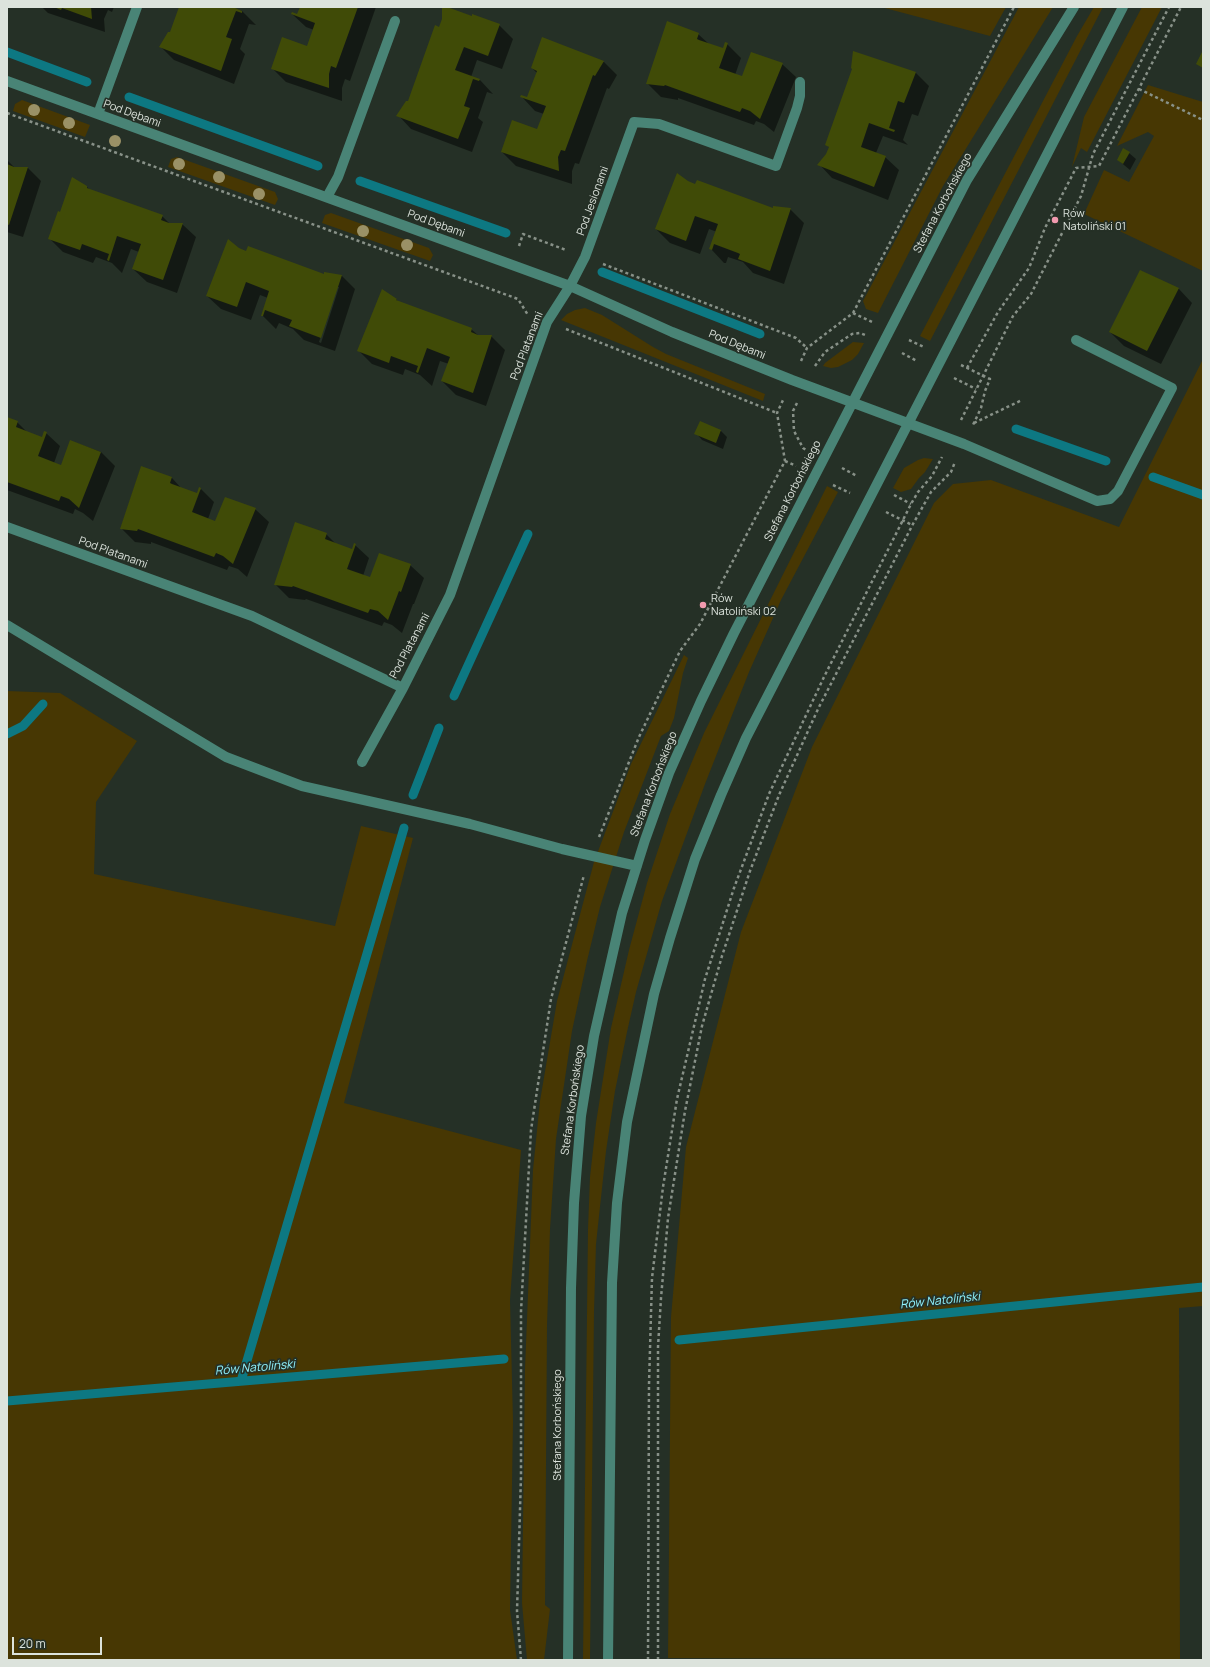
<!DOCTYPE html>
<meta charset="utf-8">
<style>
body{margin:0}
#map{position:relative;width:1210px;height:1667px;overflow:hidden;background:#253026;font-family:Manrope,sans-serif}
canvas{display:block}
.frame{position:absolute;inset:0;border:8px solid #dce3dc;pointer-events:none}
.scale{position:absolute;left:12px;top:1637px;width:90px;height:18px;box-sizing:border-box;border:2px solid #dce3dc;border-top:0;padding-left:5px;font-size:12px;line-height:14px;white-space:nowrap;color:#dce3dc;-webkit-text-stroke:3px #253026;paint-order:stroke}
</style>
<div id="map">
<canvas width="1210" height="1667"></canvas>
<div class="frame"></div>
<div class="scale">20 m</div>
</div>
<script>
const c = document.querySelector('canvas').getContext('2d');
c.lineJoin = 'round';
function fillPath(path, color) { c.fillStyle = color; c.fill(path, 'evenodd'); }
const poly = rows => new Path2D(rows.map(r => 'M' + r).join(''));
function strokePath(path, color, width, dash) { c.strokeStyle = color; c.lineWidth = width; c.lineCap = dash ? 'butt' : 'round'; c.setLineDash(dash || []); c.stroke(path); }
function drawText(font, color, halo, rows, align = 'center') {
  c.font = font + ' Manrope,sans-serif'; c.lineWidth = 3.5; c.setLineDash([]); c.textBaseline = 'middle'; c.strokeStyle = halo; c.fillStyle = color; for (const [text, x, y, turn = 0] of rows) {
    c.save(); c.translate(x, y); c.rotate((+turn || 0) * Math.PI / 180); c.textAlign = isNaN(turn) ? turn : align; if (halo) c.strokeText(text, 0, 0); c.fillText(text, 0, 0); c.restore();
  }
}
fillPath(poly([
 [881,7,1006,7,990,36],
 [1019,7,1053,7,943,186,878,313,866,309,863,301],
 [1094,7,1103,7,930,341,920,336,1077,36],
 [1142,7,1162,7,1087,152,1081,148,1072,167,1084,117],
 [1148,85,1203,102,1203,271,1084,214,1104,170,1129,182,1154,136,1148,132,1117,146],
 [22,100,90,125,85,137,13,111,15,104],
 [177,157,275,192,278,199,275,205,168,167,171,159],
 [331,213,429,248,433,255,430,261,322,223,325,215],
 [585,308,602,315,653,347,666,354,765,394,763,401,561,320,567,314,575,310],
 [853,342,864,343,858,354,852,360,838,367,831,368,823,366,825,363],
 [1203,359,1203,1306,1179,1308,1180,1660,668,1658,671,1317,686,1147,741,932,812,747,934,503,953,484,991,480,1119,527],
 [924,458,933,459,925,472,919,478,911,489,901,492,893,488,904,468,918,460],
 [827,486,838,492,781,600,749,672,705,784,662,901,636,992,627,1032,615,1091,606,1151,596,1244,594,1311,590,1660,583,1660,588,1229,590,1177,596,1123,611,1028,629,950,647,883,670,814,704,733],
 [684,655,688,658,683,673,674,718,669,731,661,736,624,832,600,907,587,961,572,1031,556,1139,550,1229,547,1326,545,1605,550,1609,544,1660,527,1660,522,1603,525,1369,533,1170,540,1101,557,1001,594,862,631,764],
 [7,691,60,693,137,741,96,802,94,874,335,926,361,826,413,838,344,1103,521,1150,510,1300,513,1421,510,1610,517,1660,7,1660]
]), '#473703');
fillPath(poly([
 [42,7,114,7,112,12,108,10,104,19,105,32,48,13],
 [180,7,234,7,234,8,242,11,256,25,249,24,240,49,245,54,234,84,174,60,161,47,171,34],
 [301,7,376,7,350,81,345,79,342,88,342,101,286,82,272,68,308,48,314,30,306,27,292,14,298,15],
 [443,7,499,25,513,39,502,69,477,60,471,77,480,80,493,94,487,92,478,118,483,122,472,152,411,129,398,115,408,103,440,28,443,19],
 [698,34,709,44,724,50,727,44,741,58,735,75,743,78,782,64,796,77,774,132,764,124,756,121,754,125,678,98,678,100,661,97,648,84],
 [604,62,617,75,609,89,607,88,579,164,575,163,572,171,572,184,516,166,502,152,537,131,544,114,535,111,522,97,528,99,537,73,532,68],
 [915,72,929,86,918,116,912,114,903,140,908,145,883,136,876,153,885,157,899,170,888,200,832,178,819,164,827,155,830,148,826,144],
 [1129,153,1136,159,1130,170,1118,160],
 [7,160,15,168,28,168,41,181,23,237,7,232],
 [687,182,774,209,790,209,804,223,784,284,753,273,743,262,728,257,726,263,724,263,711,249,717,232,709,229,700,254,670,243,656,229],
 [87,187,90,190,162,216,170,224,182,224,196,237,177,293,147,282,133,269,139,252,131,249,122,273,112,263,96,257,93,263,63,252,49,238,61,213],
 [238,249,324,275,342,276,355,289,335,351,304,340,293,329,279,323,276,329,262,315,268,298,260,295,251,320,221,309,207,296],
 [337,287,339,287,321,343,319,342],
 [1141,271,1179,289,1192,303,1161,364,1124,346,1110,332],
 [396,299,399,303,471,329,479,336,491,336,505,350,486,406,456,395,442,381,449,364,440,361,432,386,420,375,405,369,403,375,372,364,359,351],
 [7,418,17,422,28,433,43,438,46,433,60,446,54,463,62,466,71,441,101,452,115,466,93,521,83,513,75,509,73,514,7,490],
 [721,431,727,437,723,449,702,440,696,433],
 [141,467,172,478,182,489,197,494,201,489,214,502,208,519,216,522,255,509,269,522,247,577,238,569,229,566,227,570,151,542,151,544,135,542,121,528],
 [326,534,337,545,352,550,355,545,369,558,363,576,371,579,410,565,424,578,414,604,413,604,402,633,392,625,384,622,382,626,306,599,305,600,289,598,275,584]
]), '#0007');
strokePath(poly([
 [7,52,87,82],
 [129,97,318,166],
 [360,181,506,233],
 [602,272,760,334],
 [1016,429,1106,461],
 [1153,477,1203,495],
 [454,696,528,534],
 [7,734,23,726,43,704],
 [413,795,439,728],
 [679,1340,1203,1287],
 [241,1381,404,828],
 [7,1401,504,1359]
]), '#0d7882', 9);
fillPath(poly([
 [54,7,91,7,92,19,62,8,61,10],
 [179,7,233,7,242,11,242,13,236,11,226,37,232,39,221,71,159,47,168,32,170,32],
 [300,7,358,7,336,68,331,66,329,74,329,88,271,69,282,37,307,46,315,23,291,14,292,12,297,14],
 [442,7,447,7,472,16,472,14,500,24,488,56,464,47,455,70,480,79,479,81,473,79,464,106,470,108,458,139,396,116,406,101,408,101,435,25,439,27,442,19],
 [667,21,699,33,697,39,699,40,723,48,725,42,728,43,719,68,742,76,751,52,783,63,760,119,750,111,742,108,740,112,665,85,664,86,646,84],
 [542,37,604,61,595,76,593,75,565,151,561,150,558,157,559,171,501,152,512,120,537,129,546,106,520,97,521,95,527,97,537,71,531,68],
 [1203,50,1203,68,1196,64],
 [853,51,916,72,904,103,898,101,889,128,895,130,894,132,869,123,861,147,886,156,874,187,817,165,826,154,829,147,825,145,852,69,851,68],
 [1123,148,1130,152,1123,164,1117,160],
 [7,164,14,167,28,167,9,225,7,224],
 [677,173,688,181,695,184,697,180,773,208,773,206,791,208,770,271,738,259,740,254,738,253,714,244,712,250,709,249,718,224,695,216,686,241,655,229],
 [72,177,87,186,87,188,163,215,161,220,169,223,183,223,163,280,132,269,141,244,117,236,109,261,107,260,109,254,82,244,80,250,48,239,58,211,60,212],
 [228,239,239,248,246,251,248,246,324,274,324,272,342,275,321,338,289,326,292,320,265,310,263,316,261,316,269,291,246,282,237,307,206,296],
 [1140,270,1179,288,1147,351,1109,332],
 [382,289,397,299,396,300,472,328,471,332,478,335,492,335,473,393,441,381,450,357,427,348,418,373,416,372,418,366,391,356,389,363,357,351],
 [7,417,18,421,16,427,42,437,44,431,47,432,38,456,61,465,70,440,101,452,79,508,69,499,61,496,59,501,7,482],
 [700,421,721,430,716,443,694,434],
 [141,466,172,477,170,483,172,484,197,493,199,487,201,488,192,512,215,521,225,497,256,508,233,564,223,556,216,553,214,557,138,529,137,531,120,529],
 [295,522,327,533,325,539,352,549,354,543,356,544,347,569,370,577,379,553,411,564,401,592,399,591,388,620,378,611,370,609,368,613,293,586,292,587,274,585]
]), '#404b07');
strokePath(poly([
 [1139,89,1203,120],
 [7,113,518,299,528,315],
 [519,246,523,234,566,250],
 [603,264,796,338,807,348],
 [853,313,872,322],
 [566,329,777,413],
 [909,340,924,347],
 [902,353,917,361],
 [801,361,807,348,853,313,1014,7],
 [961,365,990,379,985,391,981,408,973,425],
 [815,366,825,352,852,334,860,333,865,335],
 [967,368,998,312,1029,268,1045,228,1076,168,1099,166,1181,7],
 [954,378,976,389],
 [797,403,793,411,794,431,803,448,806,450],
 [961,420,1013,316,1031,294,1081,196,1093,154,1169,7],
 [974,423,1022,400],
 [785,461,796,466],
 [842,468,857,476],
 [833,485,850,493],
 [894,495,911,504],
 [886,512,912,525],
 [599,837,639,737,680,651,700,624,785,461,777,413,784,398],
 [521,1660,517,1611,521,1476,521,1311,531,1130,551,999,584,875],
 [648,1660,649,1385,652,1278,663,1187,677,1099,705,979,734,888,769,794,824,677,911,504,918,492,932,476,942,457],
 [658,1660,658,1347,661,1298,668,1218,685,1111,702,1026,722,956,750,871,779,795,818,709,913,524,931,492,951,472,955,462]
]), '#889188', 2.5, [3, 3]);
strokePath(poly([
 [7,81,570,286,672,332,792,380,964,444,1097,501,1110,499,1118,491,1172,388,1076,340],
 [98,114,137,7],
 [327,197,338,177,395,21],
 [7,527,252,616,403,688,450,595,547,322,570,286,585,257,634,122,659,124,776,166,797,108,800,96,800,82],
 [7,625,226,757,302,786,470,824,562,849,637,866],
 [362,762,403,688],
 [568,1660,571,1288,574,1203,581,1116,594,1036,622,913,645,840,669,773,701,701,734,633,967,180,1074,7],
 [608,1660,612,1283,617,1203,627,1122,654,994,670,938,695,859,721,795,746,738,1123,7]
]), '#498476', 10);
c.fillStyle = '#9a9166';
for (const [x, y] of [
 [34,110],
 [69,123],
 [115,141],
 [179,164],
 [219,177],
 [259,194],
 [363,231],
 [407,245]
]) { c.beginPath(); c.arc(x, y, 6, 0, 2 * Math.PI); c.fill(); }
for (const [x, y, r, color] of [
 [1055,220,4,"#f29aaf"],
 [703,605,4,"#f29aaf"]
]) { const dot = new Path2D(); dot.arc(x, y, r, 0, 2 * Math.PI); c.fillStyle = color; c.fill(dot); strokePath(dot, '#253026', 1.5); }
drawText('11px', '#dce3dc', '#253026', [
 ["Pod Dębami",132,114,20],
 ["Pod Jesionami",593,201,-70],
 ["Stefana Korbońskiego",943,203,-62],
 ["Pod Dębami",436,224,20],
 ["Pod Dębami",737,345,22],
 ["Pod Platanami",527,346,-69],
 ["Stefana Korbońskiego",793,491,-63],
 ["Pod Platanami",113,553,20],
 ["Pod Platanami",410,646,-62],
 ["Stefana Korbońskiego",654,784,-69],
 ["Stefana Korbońskiego",573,1100,-82],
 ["Stefana Korbońskiego",558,1425,-90]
]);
drawText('11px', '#dce3dc', '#253026', [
 ["Rów",1063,214],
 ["Natoliński 01",1063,227],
 ["Rów",711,599],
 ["Natoliński 02",711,612]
], 'left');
drawText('italic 12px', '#8ff1fc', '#253026', [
 ["Rów Natoliński",940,1301,-6],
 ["Rów Natoliński",255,1368,-5]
]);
</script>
